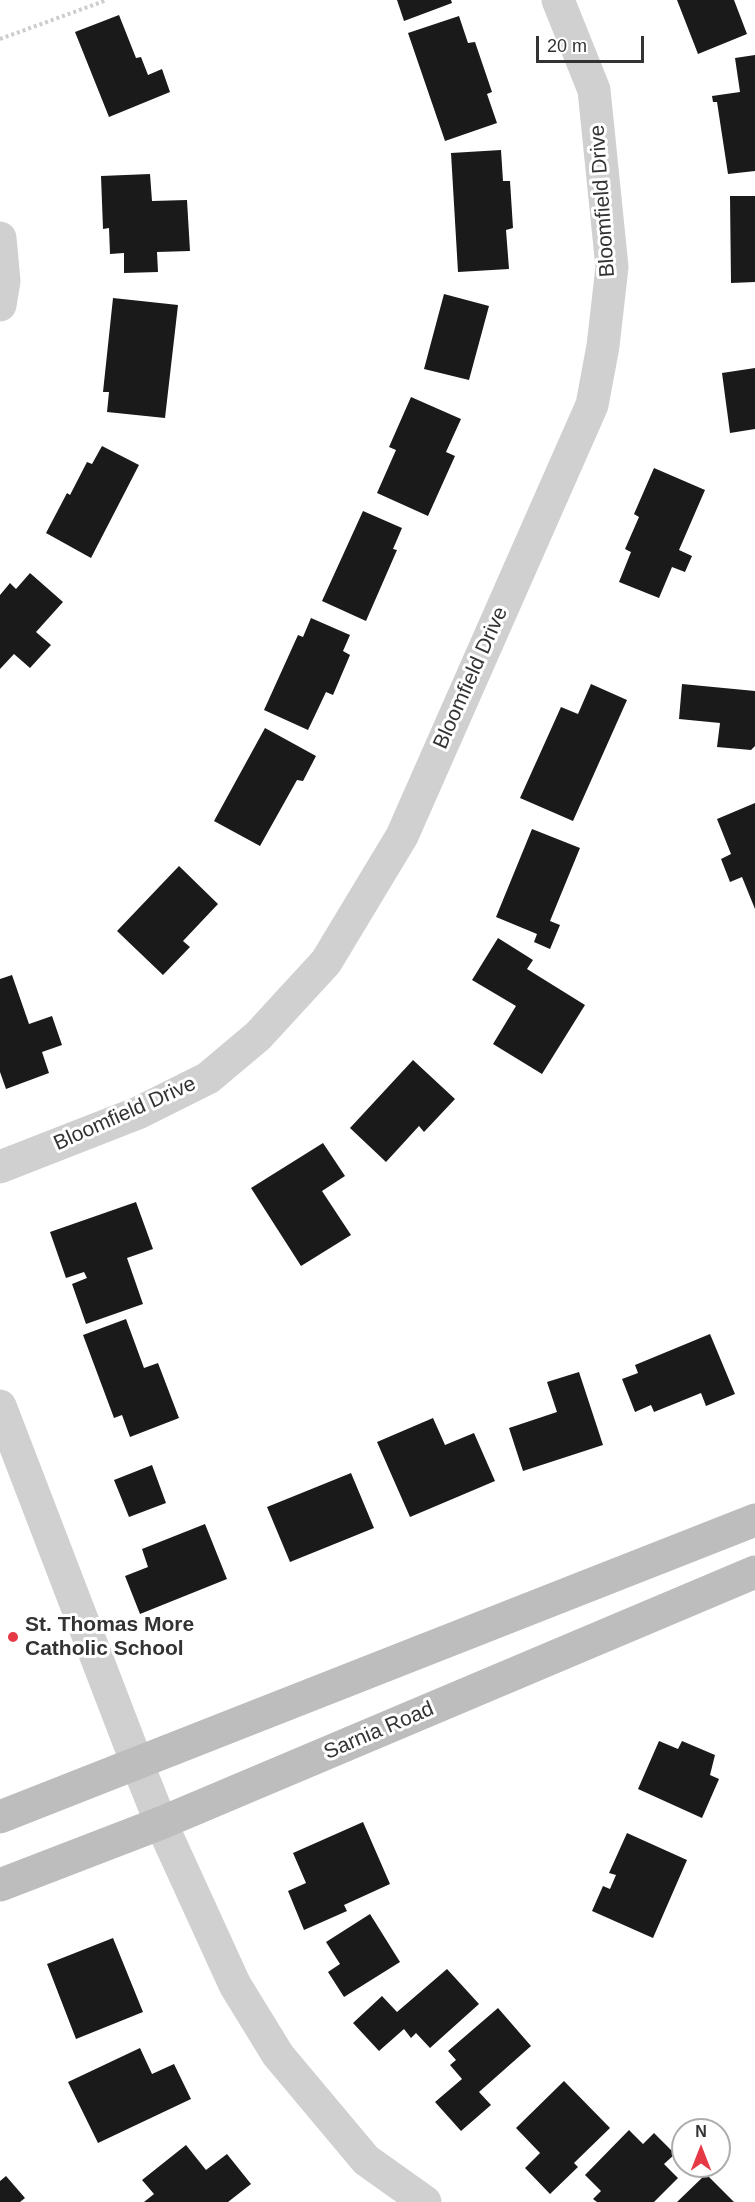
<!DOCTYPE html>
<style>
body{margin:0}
#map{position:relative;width:755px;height:2202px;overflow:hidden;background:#fff;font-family:Arial,sans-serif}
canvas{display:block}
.north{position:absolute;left:671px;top:2118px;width:60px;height:60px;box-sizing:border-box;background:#fff;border:2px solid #adadad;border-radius:50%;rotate:0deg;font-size:16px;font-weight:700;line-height:24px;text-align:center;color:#333}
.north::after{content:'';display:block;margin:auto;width:21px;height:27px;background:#e63946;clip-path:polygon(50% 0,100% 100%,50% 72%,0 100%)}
.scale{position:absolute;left:536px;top:36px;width:108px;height:27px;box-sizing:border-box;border:3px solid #333;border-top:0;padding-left:8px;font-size:18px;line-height:21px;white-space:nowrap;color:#333;-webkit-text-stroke:4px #fff;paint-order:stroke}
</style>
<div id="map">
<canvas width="755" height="2202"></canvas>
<div class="north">N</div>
<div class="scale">20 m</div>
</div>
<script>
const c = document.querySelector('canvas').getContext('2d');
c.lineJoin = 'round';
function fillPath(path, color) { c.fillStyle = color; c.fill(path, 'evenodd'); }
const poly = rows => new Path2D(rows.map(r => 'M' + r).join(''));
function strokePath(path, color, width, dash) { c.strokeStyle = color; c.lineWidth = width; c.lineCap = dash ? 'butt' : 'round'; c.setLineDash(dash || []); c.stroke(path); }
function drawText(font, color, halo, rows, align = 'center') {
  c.font = font + ' Arial,sans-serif'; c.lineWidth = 6; c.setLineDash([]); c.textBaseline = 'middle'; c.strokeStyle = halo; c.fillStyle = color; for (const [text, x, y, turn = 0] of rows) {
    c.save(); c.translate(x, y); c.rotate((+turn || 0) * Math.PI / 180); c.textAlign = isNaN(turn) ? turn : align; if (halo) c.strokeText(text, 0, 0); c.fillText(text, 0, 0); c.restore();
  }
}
fillPath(poly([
 [397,0,451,0,452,3,404,21],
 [677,0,734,0,747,34,698,54],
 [119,15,136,58,141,57,148,75,162,69,170,92,109,117,75,32],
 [459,16,468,43,475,42,492,92,487,94,497,123,445,141,408,33],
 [755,55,755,171,728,174,717,102,713,102,712,96,740,92,735,58],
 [501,150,503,181,510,181,513,228,506,230,509,269,458,272,451,153],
 [150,174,152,201,187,200,190,251,157,252,158,272,124,273,124,253,110,254,109,228,103,229,101,176],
 [730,196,755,196,755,282,731,283],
 [444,294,489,306,469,380,424,369],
 [113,298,178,305,165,418,107,412,109,392,103,392],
 [755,368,755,429,730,433,722,373],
 [411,397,461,419,446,452,455,456,428,516,377,493,396,450,389,447],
 [102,446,139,465,91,558,46,533,67,493,70,495,87,462,92,464],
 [654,468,705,490,679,550,692,556,685,572,672,567,659,598,619,582,631,552,625,549,639,517,634,514],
 [363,511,402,528,393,549,397,550,366,621,322,601],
 [30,573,63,602,36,632,51,645,30,668,14,654,0,669,0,595,10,583,16,589],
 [311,618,350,635,343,651,350,655,333,695,326,692,308,730,264,710,298,635,303,637],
 [591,684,627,700,573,821,520,798,561,707,578,714],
 [682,684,755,691,755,746,751,750,717,747,720,723,679,719],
 [265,728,316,756,303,781,297,780,260,846,214,821],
 [755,803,755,909,742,877,730,882,721,859,731,854,717,819],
 [532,829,580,848,550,921,560,925,550,949,534,942,537,934,496,917],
 [179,866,218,904,183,941,190,947,163,975,117,931],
 [498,938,533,960,527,969,585,1005,542,1074,493,1044,516,1006,472,980],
 [12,975,29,1024,52,1016,62,1045,42,1052,49,1073,6,1089,0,1072,0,979],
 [413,1060,455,1099,424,1132,419,1126,386,1162,350,1128],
 [323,1143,345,1176,322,1191,351,1235,301,1266,251,1188],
 [136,1202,153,1249,127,1258,143,1304,86,1324,72,1284,87,1278,84,1272,66,1278,50,1232],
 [126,1319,144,1368,158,1363,179,1418,130,1437,122,1415,114,1418,83,1335],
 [710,1334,735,1394,706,1406,701,1393,654,1412,651,1405,635,1412,622,1379,638,1373,635,1365],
 [579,1372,603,1445,523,1471,509,1428,557,1412,547,1382],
 [433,1418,445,1445,474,1433,495,1481,410,1517,377,1442],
 [152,1465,166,1503,129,1517,114,1480],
 [351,1473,374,1528,290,1562,267,1507],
 [205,1524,227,1579,140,1614,125,1576,148,1567,142,1549],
 [659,1741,678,1749,682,1741,715,1755,710,1775,719,1779,702,1818,638,1789],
 [363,1822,390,1884,344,1905,347,1911,304,1930,288,1891,306,1883,293,1853],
 [627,1833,687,1860,653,1938,592,1911,603,1886,610,1889,616,1875,609,1873],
 [370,1914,400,1962,344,1997,328,1972,340,1964,326,1942],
 [113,1938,143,2012,76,2039,47,1964],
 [447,1969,479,2004,430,2048,416,2033,411,2038,404,2029,379,2051,353,2023,382,1996,397,2012],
 [498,2008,531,2046,479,2092,491,2105,461,2131,435,2102,462,2079,450,2065,456,2060,448,2051],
 [140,2048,152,2074,174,2064,191,2099,98,2143,68,2082],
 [564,2081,610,2128,574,2163,578,2167,550,2194,525,2168,540,2153,516,2128],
 [629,2130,643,2144,654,2133,675,2154,664,2164,678,2178,654,2202,597,2202,593,2199,601,2191,585,2175],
 [186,2145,206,2170,227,2154,251,2184,228,2202,144,2202,154,2194,142,2180],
 [706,2174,734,2202,677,2202],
 [6,2176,25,2198,20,2202,0,2202,0,2181]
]), '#1a1a1a');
strokePath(poly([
 [0,39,107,0]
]), '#cdcdcd', 4, [3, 3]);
strokePath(poly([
 [0,238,4,281,0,305],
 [0,1167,138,1113,208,1078,258,1036,326,962,402,836,592,405,603,346,612,267,594,90,558,0],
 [137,1763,161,1823]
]), '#d0d0d0', 33);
strokePath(poly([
 [0,1406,137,1763],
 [161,1823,235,1985,278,2055,366,2160,425,2202]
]), '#d0d0d0', 33);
strokePath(poly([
 [0,1817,755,1520],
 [0,1885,161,1823,755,1572]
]), '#bdbdbd', 33);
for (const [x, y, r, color] of [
 [13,1637,6,"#e63946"]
]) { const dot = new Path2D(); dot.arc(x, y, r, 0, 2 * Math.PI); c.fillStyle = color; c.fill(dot); strokePath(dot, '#fff', 2); }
drawText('21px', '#333', '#fff', [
 ["Bloomfield Drive",603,201,-94],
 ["Bloomfield Drive",471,678,-66],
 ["Bloomfield Drive",125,1114,-24],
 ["Sarnia Road",379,1731,-23]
]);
drawText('bold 21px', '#333', '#fff', [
 ["St. Thomas More",25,1625],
 ["Catholic School",25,1649]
], 'left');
</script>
